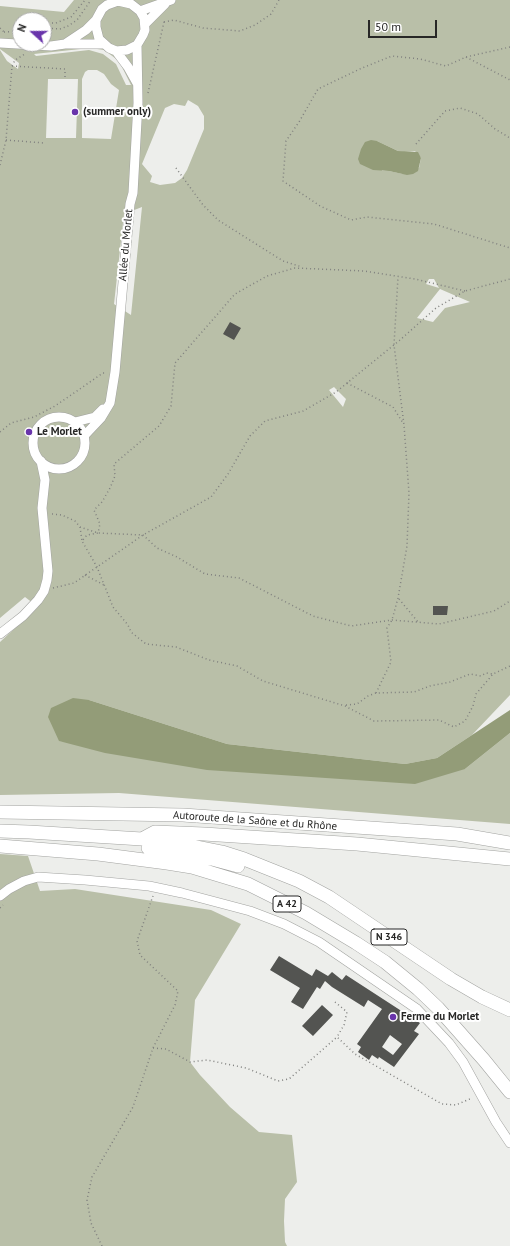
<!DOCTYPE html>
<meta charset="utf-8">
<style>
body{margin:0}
#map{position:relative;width:510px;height:1246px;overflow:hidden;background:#edeeeb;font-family:"PT Sans",sans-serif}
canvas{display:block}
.north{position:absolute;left:12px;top:12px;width:40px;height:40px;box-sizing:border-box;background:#fff;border:1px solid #a9a9a8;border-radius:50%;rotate:291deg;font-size:11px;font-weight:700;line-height:16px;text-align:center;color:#272726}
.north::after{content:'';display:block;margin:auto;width:14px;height:18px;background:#6934ab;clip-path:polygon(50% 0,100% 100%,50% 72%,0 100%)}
.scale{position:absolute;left:368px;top:20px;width:69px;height:18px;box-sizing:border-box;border:2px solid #272726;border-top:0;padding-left:5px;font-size:12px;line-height:14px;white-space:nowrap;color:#272726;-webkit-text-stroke:3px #fff;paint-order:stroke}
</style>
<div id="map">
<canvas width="510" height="1246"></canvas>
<div class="north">N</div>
<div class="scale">50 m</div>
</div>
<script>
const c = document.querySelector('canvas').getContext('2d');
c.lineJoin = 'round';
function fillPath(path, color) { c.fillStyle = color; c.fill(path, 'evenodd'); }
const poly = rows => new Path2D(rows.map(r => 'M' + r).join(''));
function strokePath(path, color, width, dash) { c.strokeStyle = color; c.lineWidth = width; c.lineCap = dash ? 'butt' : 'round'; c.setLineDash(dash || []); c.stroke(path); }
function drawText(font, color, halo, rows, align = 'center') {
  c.font = font + ' "PT Sans",sans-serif'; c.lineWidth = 4; c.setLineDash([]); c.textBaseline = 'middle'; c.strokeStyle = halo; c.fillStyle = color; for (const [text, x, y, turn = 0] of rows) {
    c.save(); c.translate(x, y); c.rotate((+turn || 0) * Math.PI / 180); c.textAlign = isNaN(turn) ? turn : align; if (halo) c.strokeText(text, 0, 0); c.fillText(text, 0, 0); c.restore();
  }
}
fillPath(poly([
 [74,0,510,0,510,695,472,735,437,758,405,764,227,744,89,700,59,741,465,769,510,733,510,824,119,793,0,795,0,642,38,607,25,597,0,618,0,50,7,61,18,69,19,63,0,49,0,6,64,12],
 [20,20,44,20,44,44,20,44],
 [90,48,104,50,119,61,131,85,126,85,116,64,103,54,89,50,36,56,34,54],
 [88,70,97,70,104,74,111,84,119,90,111,139,82,138,82,79,85,72],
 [48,79,78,79,76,138,46,138],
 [188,100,198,106,204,116,204,129,187,170,182,178,175,183,160,185,150,182,152,176,142,164,165,108,174,104,185,106],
 [377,141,398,151,404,152,415,151,421,158,419,168,403,174,389,171,382,171],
 [142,207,131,315,114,304,124,214],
 [429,279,434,279,439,288,426,284],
 [440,289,470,302,445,308,433,322,417,318],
 [334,387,346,399,343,407,329,390],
 [0,854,28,856,40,891,75,889,211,910,241,924,195,1000,190,1062,200,1075,230,1107,259,1132,292,1135,297,1182,285,1199,284,1221,285,1242,287,1246,0,1246]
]), '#b9bfa8');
fillPath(poly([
 [371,140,377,141,398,151,418,152,421,158,418,171,413,174,407,175,389,171,373,170,360,164,358,159,361,149,365,142],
 [73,698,89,700,227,744,405,764,437,758,510,710,510,733,465,769,415,784,207,770,105,753,59,741,48,717,51,708]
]), '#939c78');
fillPath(poly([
 [230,322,241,328,234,340,223,334],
 [433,606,448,606,447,615,433,615],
 [279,956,312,976,316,969,328,976,332,972,342,980,346,975,420,1023,414,1031,419,1034,394,1067,379,1057,378,1059,372,1055,369,1060,358,1052,361,1047,357,1044,382,1009,368,1000,364,1007,332,987,325,981,320,989,317,987,303,1009,291,1002,300,988,270,970],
 [390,1035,402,1044,393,1055,382,1047],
 [322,1005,333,1015,313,1036,302,1026]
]), '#535451');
const minor = poly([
 [140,11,171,0],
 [145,24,165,4],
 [0,43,51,46,65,44,103,44],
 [65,44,86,30,96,20,102,9,107,5,118,1,131,4,140,11,144,18,145,30,143,35,137,45,127,50,116,51,109,48,99,39,96,27,96,20],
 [116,51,128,67,137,83],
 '33 443a26 26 0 1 1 52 0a26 26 0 1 1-52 0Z',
 [75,422,95,417,103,409],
 [84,436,101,418,110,403,115,372,130,204,133,193,138,103,137,45],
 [0,634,23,616,38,600,44,591,47,580,48,571,42,508,45,480,41,461],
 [0,896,9,889,24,881,38,877,85,880,149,886,182,893,250,911,284,924,319,942,417,1009,449,1043,463,1062,496,1122,510,1143]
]);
const highway = poly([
 [0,812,183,815,457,834,510,843],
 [0,831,29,832,142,839,187,845,222,852,244,859,299,881,329,897,451,979,482,997,510,1010],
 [142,839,155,832,204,834,357,844,510,859],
 [0,846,98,854,167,863,192,867,248,884,306,913,356,943,385,962,418,989,438,1008,484,1060,510,1092],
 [148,848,212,859,238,866]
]);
strokePath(minor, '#a2a3a0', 10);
strokePath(highway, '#a2a3a0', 14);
strokePath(poly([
 [164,22,174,20,203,28,240,31,255,25,271,14,279,0],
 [44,23,56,23,71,17,85,0],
 [0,28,4,32],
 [44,28,60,29,68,26,77,20,91,0],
 [4,32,20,31],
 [510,47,466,57,446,66,420,59,392,56,362,68,318,89,299,122,286,141,283,181,320,206,351,220,367,217,434,224,510,248],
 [466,57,510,80],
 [12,66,65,69,65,80],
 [148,93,164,22,163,19],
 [6,140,44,143],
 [416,144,445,111,460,108,478,114,495,129,510,138],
 [0,165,6,140,12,66,15,60,25,54],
 [176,168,203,205,218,220,283,261,302,267],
 [465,291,415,279,364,271,295,268,267,276,235,294,175,363,171,406,159,426,114,464,115,476,110,488,102,502,94,510,100,524,98,533,87,535,82,541,97,567,113,607,128,625,131,632,146,644,176,647,209,660,237,666,263,681,345,706,374,721,439,720,454,727,465,721,473,706,476,694,493,674,510,666],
 [347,383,393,407,403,423],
 [0,432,11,423,34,417,55,406,103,373,106,373],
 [52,514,62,515,75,521,80,527,98,533,143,535,157,548,177,557,205,574,239,578,313,616,351,626,392,620,439,624,494,611,510,601],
 [80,527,82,541],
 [85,575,104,585],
 [53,588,74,583,143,535,211,497,228,474,250,436,265,421,303,411,336,392,400,340,436,308,465,291,510,279],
 [399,599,418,622],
 [376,693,391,662,387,628,392,620,398,598,407,546,409,493,404,425,394,345,398,277],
 [346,705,357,704,368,696,376,693,414,692,430,686,450,682,470,674,481,676,486,673,493,674],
 [0,908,3,905],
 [335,1002,347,1012,344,1025,337,1037],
 [153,1048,166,1049,190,1062,207,1060,246,1068,278,1081,289,1079,337,1037,355,1054,442,1104,456,1105,472,1098],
 [102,1246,91,1223,87,1200,92,1177,133,1107,153,1048,175,1005,178,991,140,955,137,941,153,896]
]), '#80817f', 1.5, [1, 3]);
strokePath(minor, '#fff', 9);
strokePath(highway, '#fff', 13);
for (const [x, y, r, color] of [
 [75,112,4,"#6934ab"],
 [29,432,4,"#6934ab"],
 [393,1017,4,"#6934ab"]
]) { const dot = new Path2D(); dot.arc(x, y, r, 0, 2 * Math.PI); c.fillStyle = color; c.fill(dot); strokePath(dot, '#fff', 1.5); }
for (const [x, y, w] of [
 [287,904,28],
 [389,937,36]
]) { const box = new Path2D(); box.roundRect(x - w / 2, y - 8, w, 16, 3); c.fillStyle = '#fff'; c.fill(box); strokePath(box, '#272726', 1); }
drawText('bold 10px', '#272726', null, [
 ["A 42",287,904],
 ["N 346",389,937]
]);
drawText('bold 11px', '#272726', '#fff', [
 ["(summer only)",83,112],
 ["Le Morlet",37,432],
 ["Ferme du Morlet",401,1017]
], 'left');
drawText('11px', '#272726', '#fff', [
 ["Allée du Morlet",126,245,-85],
 ["Autoroute de la Saône et du Rhône",255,821,4]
]);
</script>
